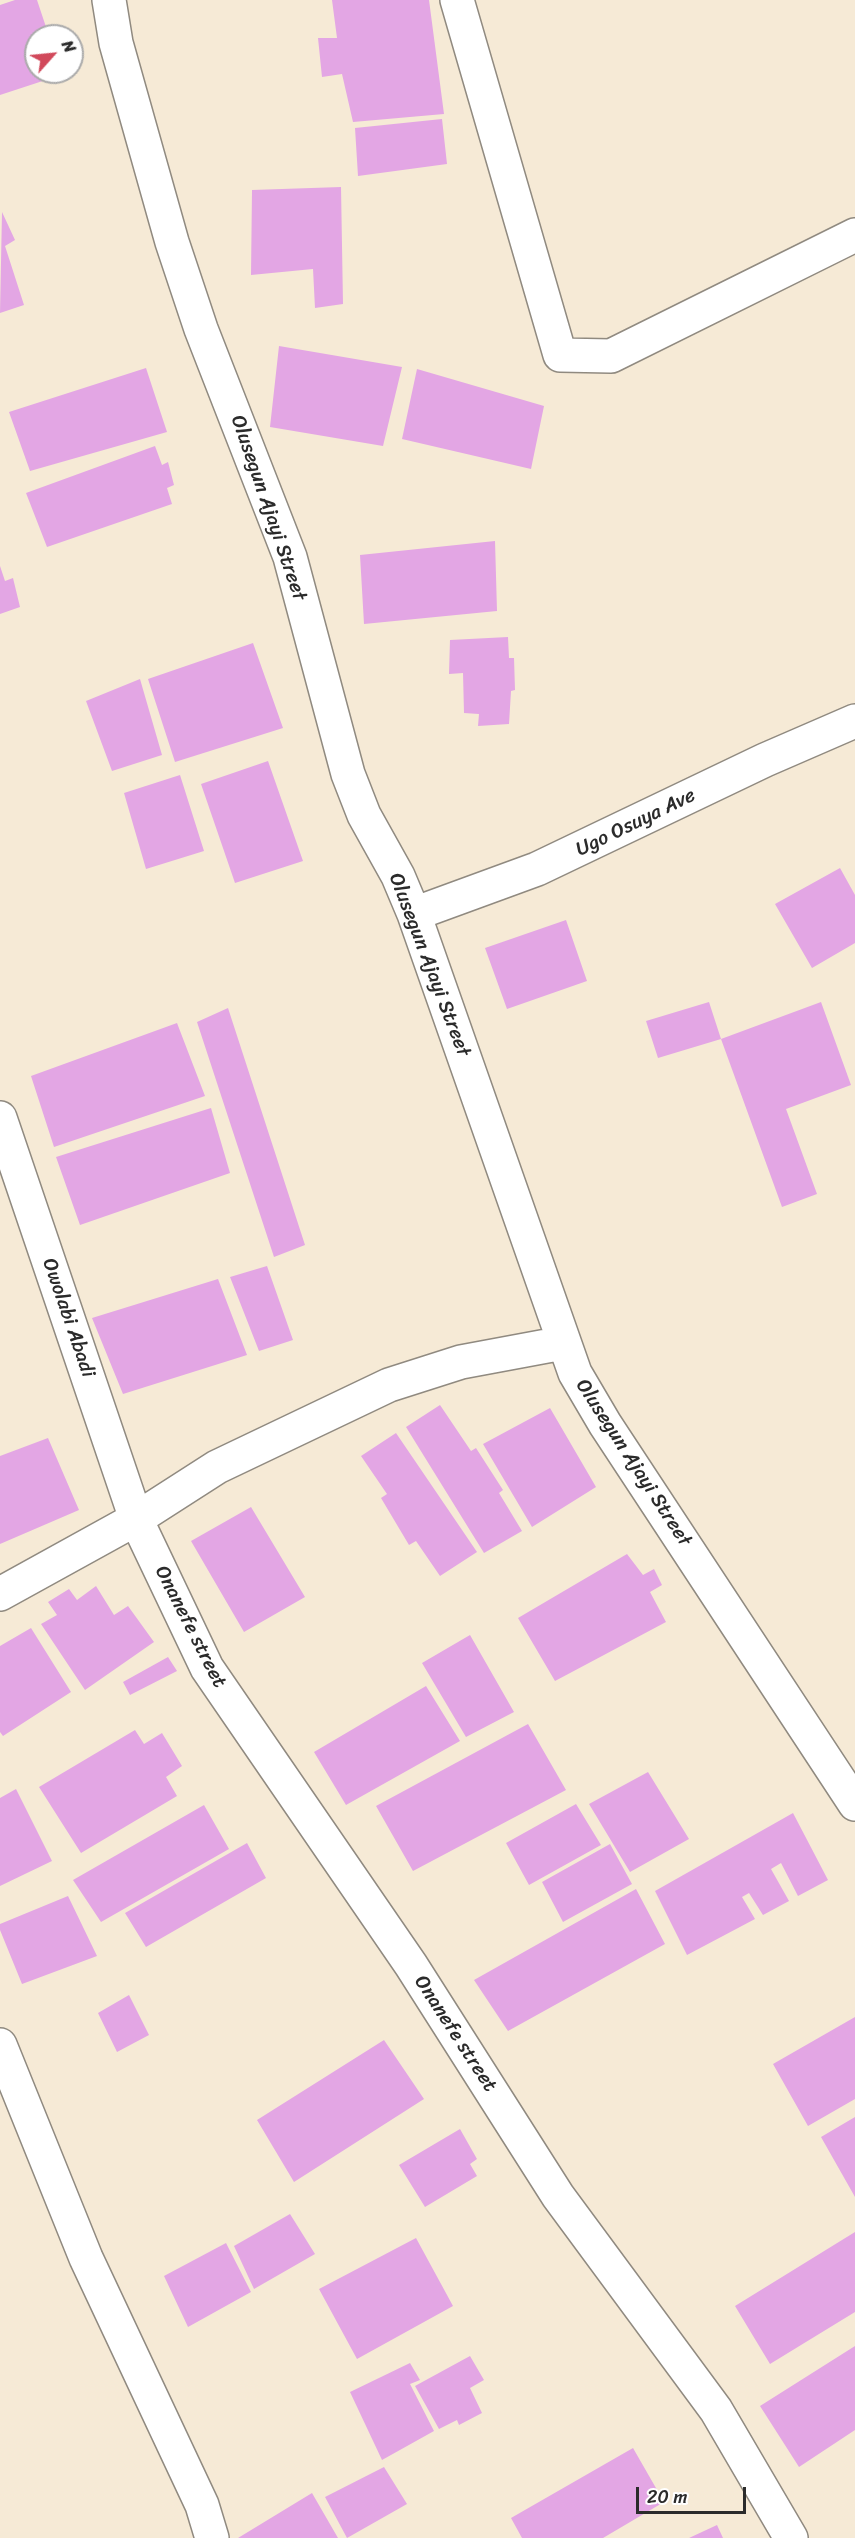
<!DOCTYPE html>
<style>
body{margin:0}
#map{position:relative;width:855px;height:2538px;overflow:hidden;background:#f6ead6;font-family:Sriracha,sans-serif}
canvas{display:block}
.north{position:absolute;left:24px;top:24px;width:60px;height:60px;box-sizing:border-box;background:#fff;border:2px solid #aaa;border-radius:50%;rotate:63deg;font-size:16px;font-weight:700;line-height:24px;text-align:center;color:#2b2b2b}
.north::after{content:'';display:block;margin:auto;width:21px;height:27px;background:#d1495b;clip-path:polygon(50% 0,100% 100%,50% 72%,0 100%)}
.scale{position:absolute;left:636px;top:2487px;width:110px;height:27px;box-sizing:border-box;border:3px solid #2b2b2b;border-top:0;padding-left:8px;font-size:18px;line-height:21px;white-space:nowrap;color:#2b2b2b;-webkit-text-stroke:4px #fff;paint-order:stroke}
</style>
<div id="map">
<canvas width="855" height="2538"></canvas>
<div class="north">N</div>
<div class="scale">20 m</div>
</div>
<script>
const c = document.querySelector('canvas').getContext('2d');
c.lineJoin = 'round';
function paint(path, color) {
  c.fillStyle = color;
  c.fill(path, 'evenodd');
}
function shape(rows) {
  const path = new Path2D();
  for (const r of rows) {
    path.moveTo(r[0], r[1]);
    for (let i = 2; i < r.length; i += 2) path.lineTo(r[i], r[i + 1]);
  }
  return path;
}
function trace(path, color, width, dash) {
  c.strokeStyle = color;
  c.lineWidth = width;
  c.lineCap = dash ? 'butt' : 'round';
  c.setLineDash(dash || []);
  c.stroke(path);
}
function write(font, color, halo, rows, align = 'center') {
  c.font = font + ' Sriracha,sans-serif';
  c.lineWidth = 4.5;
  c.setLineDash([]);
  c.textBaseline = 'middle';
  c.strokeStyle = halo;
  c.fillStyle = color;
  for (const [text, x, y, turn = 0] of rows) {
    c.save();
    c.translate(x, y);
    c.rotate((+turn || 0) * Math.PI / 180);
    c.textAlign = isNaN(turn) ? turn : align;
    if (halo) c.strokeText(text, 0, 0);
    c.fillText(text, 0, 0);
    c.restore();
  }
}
const building = shape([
 [15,0,37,0,49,36,36,36,36,72,60,72,61,75,0,95,0,5],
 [332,0,429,0,444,114,353,122,342,74,322,77,318,38,337,38],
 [442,119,447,164,358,176,355,128],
 [341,187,343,304,315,308,313,269,251,275,252,190],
 [2,212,15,240,5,246,24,305,0,313],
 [279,346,402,367,383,446,270,427],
 [146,368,167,432,30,471,9,412],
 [417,369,544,406,531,469,402,439],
 [155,446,162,465,168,462,174,485,167,488,172,504,47,547,26,493],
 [495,541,497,611,364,624,360,555],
 [0,566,5,581,13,578,20,607,0,614],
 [508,637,509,658,514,658,515,690,511,691,509,724,478,726,479,714,464,713,463,673,449,674,450,640],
 [253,643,283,728,175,762,148,679],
 [140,679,162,755,112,771,86,701],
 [268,761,303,861,235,883,201,784],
 [180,775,204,851,146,869,124,793],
 [840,868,855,895,855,943,812,968,775,904],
 [566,920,587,981,507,1009,485,948],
 [709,1002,721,1039,658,1058,646,1021],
 [821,1002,851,1085,786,1109,817,1194,782,1207,721,1039],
 [228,1008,305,1245,274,1257,197,1022],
 [177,1023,205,1096,54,1147,31,1076],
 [211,1108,230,1173,80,1225,56,1157],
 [267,1266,293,1340,259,1351,230,1277],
 [218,1279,247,1355,123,1394,92,1318],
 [440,1405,471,1451,476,1448,503,1490,499,1493,522,1531,484,1553,406,1427],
 [550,1408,596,1487,532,1527,483,1444],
 [396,1433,477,1552,440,1576,416,1541,409,1545,381,1498,387,1494,361,1456],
 [48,1438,79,1510,0,1544,0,1456],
 [251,1507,305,1597,244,1632,191,1541],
 [627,1554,643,1575,654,1569,662,1585,650,1592,666,1622,555,1681,518,1618],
 [96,1586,114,1615,128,1606,154,1642,85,1690,41,1624,57,1615,48,1602,69,1589,77,1600],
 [31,1628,71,1692,3,1736,0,1732,0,1646],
 [470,1635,514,1712,466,1737,422,1663],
 [168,1657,177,1671,130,1695,123,1682],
 [426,1686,460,1741,346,1805,314,1752],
 [528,1724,566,1790,413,1871,376,1806],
 [135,1730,144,1744,162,1733,182,1766,166,1777,177,1796,81,1853,39,1787],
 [648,1772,689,1839,630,1872,589,1804],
 [16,1789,52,1861,0,1886,0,1798],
 [576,1804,601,1845,529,1885,506,1843],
 [204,1805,229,1849,101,1922,73,1880],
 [793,1813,828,1880,798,1896,781,1863,771,1869,789,1901,763,1915,749,1893,742,1897,755,1919,687,1955,655,1891],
 [247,1843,266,1878,146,1947,125,1913],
 [610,1844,632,1884,563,1922,542,1882],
 [636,1889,665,1944,508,2031,474,1980],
 [68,1896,97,1956,22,1984,0,1930,0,1924],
 [129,1995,149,2035,117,2052,98,2013],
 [855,2017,855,2099,808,2126,773,2064],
 [384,2040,424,2099,294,2182,257,2120],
 [855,2117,855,2197,821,2137],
 [460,2129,477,2159,470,2164,477,2176,425,2207,399,2165],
 [290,2214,315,2254,254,2289,234,2246],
 [855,2232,855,2312,770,2364,735,2306],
 [416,2238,453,2306,357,2359,319,2289],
 [226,2243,251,2292,188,2327,164,2276],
 [855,2346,855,2430,799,2467,760,2406],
 [470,2356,484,2380,470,2388,482,2413,459,2425,457,2420,439,2429,415,2386],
 [410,2363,420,2380,410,2384,434,2431,382,2460,350,2392],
 [633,2448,664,2502,603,2538,522,2538,511,2518],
 [384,2467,407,2504,347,2538,325,2497],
 [312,2493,338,2538,238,2538],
 [717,2525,723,2538,689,2538]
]);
const minor = shape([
 [109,0,116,43,172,242,201,329,290,557,348,774,364,815,398,876,414,914,575,1373,605,1424,855,1804],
 [457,0,560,355,611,356,855,235],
 [414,914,537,869,765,760,855,721],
 [0,1118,136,1519,207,1668,411,1965,558,2196,716,2410,791,2538],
 [0,1594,136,1519,217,1467,389,1385,461,1362,563,1343],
 [0,2045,86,2258,202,2505,212,2538]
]);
const streetNames = [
 ["Olusegun Ajayi Street",268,508,71],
 ["Ugo Osuya Ave",636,823,-26],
 ["Olusegun Ajayi Street",429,965,69],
 ["Owolabi Abadi",68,1318,71],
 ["Olusegun Ajayi Street",633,1463,57],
 ["Onanefe street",190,1627,63],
 ["Onanefe street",455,2034,57]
];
paint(building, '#e3a6e4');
trace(minor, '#908a80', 36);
trace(minor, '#fff', 33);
write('20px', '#2b2b2b', '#fff', streetNames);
</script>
